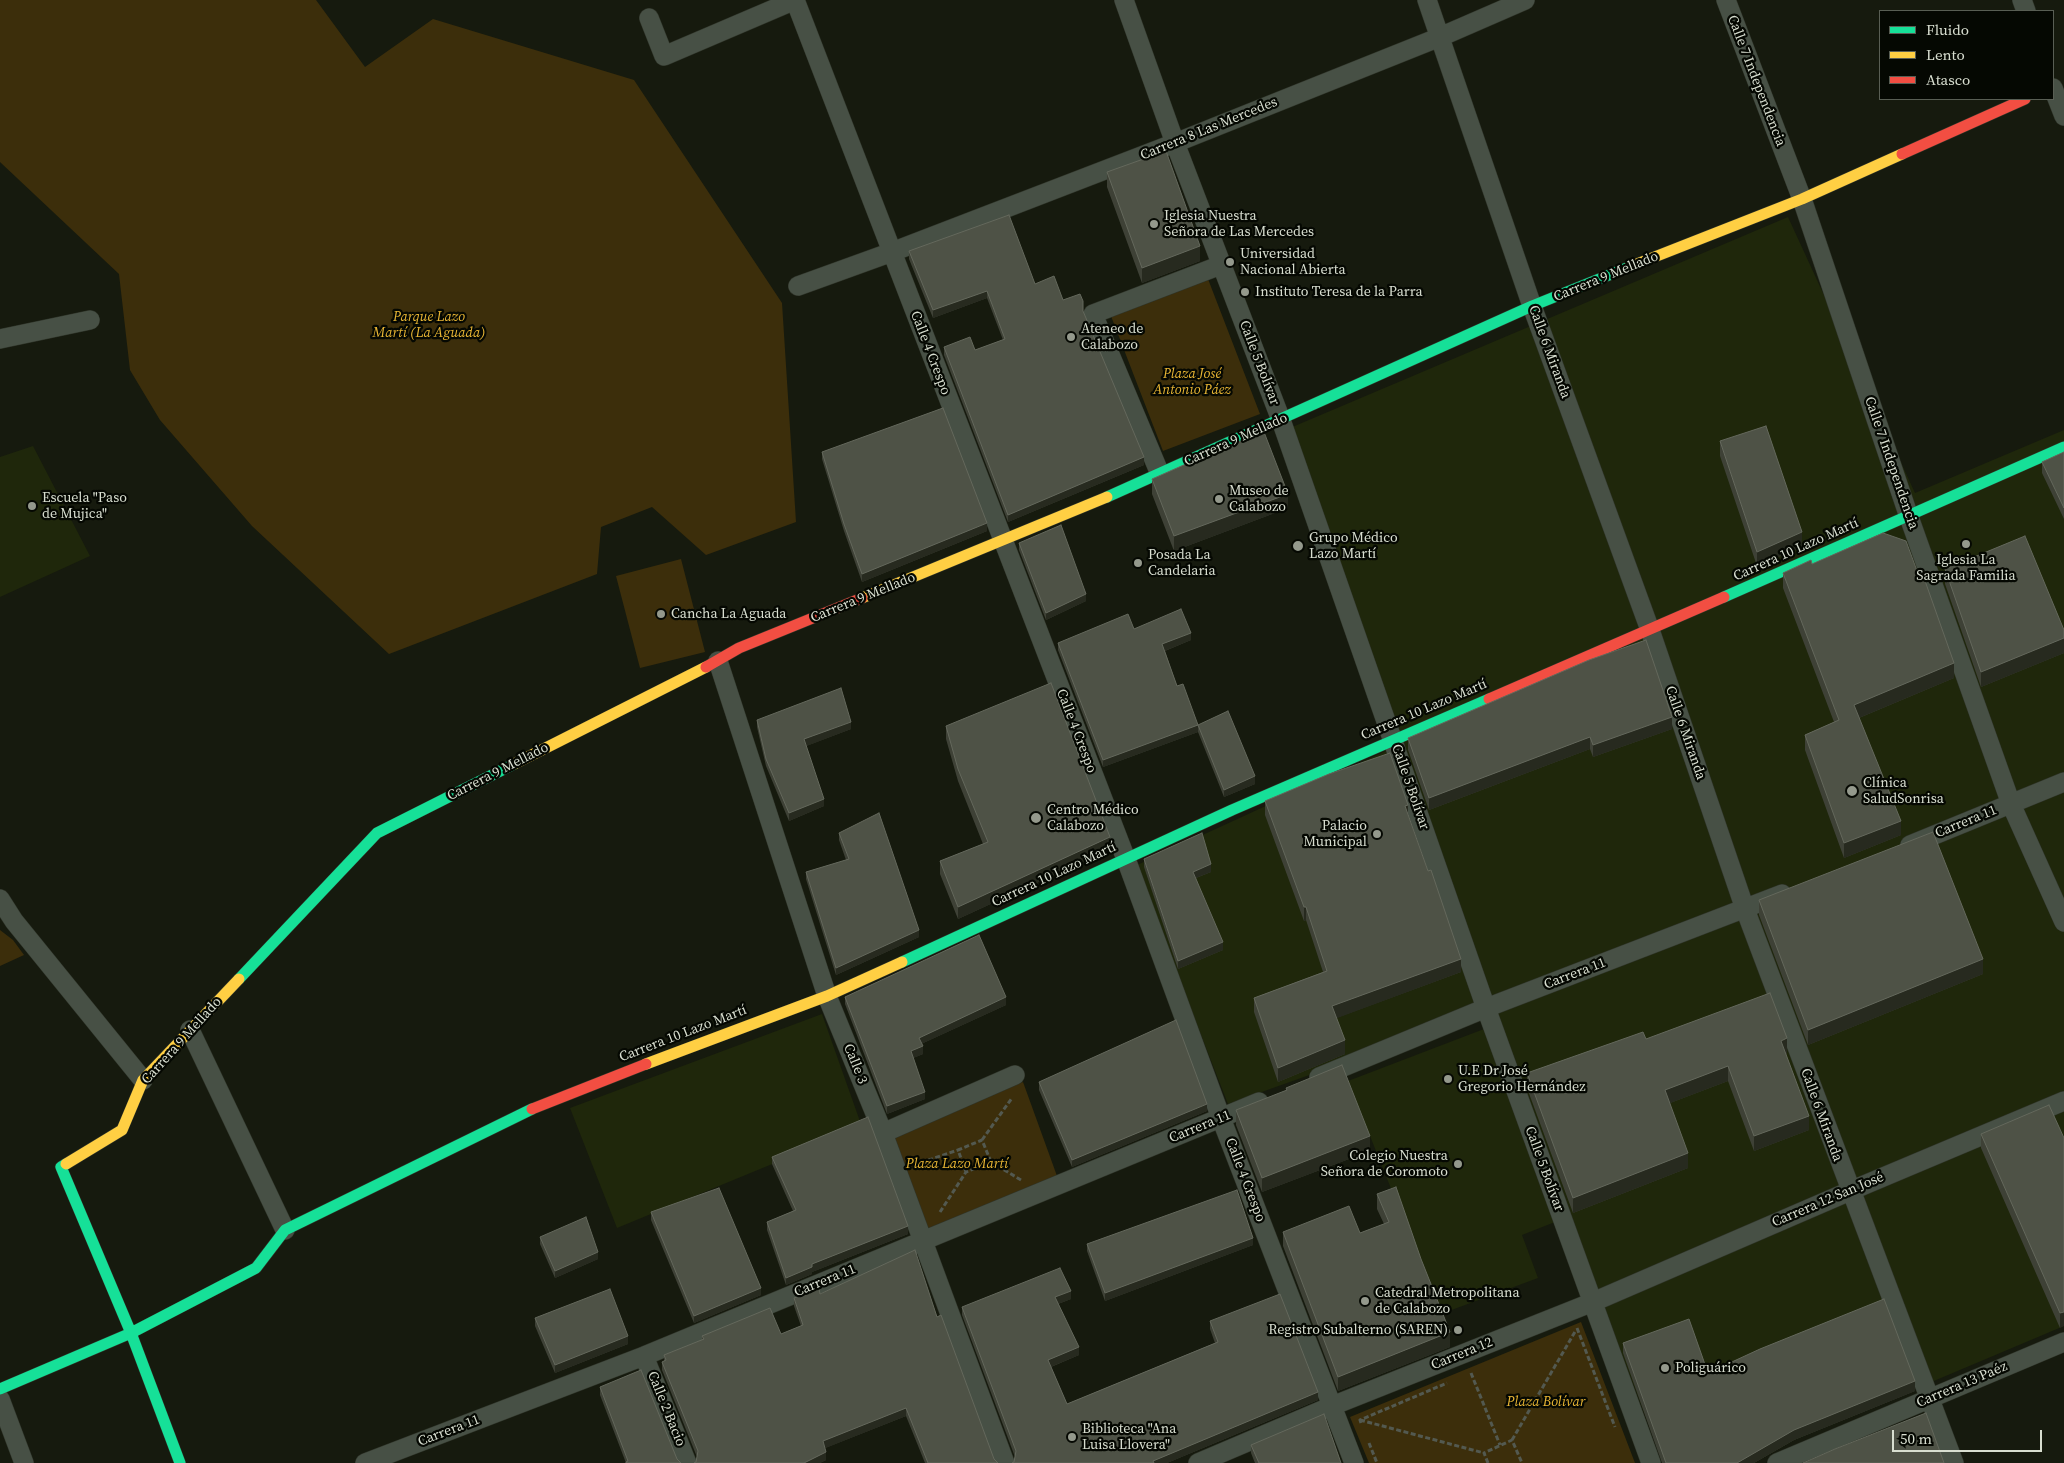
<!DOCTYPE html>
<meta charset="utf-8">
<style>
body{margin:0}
#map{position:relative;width:2064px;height:1463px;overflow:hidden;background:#161a0e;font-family:"Source Serif 4",serif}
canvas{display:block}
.legend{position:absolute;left:1879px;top:10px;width:175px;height:90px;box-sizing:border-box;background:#050802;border:1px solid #595e54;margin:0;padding:6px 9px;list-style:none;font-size:15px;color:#d8ded0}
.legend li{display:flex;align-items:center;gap:10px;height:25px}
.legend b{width:25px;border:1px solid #595e54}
.scale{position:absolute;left:1892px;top:1430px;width:150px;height:22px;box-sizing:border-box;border:2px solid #d8ded0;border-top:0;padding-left:6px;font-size:15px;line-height:18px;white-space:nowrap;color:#d8ded0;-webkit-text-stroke:4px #050802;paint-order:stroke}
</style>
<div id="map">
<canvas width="2064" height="1463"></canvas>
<ul class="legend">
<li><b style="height:6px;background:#16e098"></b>Fluido</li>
<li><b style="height:6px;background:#ffcf43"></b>Lento</li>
<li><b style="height:6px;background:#f24e42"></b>Atasco</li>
</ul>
<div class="scale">50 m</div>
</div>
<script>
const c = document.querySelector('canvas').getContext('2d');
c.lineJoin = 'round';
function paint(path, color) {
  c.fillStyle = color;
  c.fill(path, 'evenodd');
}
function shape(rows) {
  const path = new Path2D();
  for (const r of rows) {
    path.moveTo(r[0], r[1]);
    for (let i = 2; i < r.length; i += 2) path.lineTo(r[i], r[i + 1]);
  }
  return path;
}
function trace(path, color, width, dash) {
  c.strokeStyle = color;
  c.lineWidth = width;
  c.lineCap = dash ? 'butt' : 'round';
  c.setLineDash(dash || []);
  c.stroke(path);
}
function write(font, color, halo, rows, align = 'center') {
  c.font = font + ' "Source Serif 4",serif';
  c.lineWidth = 4.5;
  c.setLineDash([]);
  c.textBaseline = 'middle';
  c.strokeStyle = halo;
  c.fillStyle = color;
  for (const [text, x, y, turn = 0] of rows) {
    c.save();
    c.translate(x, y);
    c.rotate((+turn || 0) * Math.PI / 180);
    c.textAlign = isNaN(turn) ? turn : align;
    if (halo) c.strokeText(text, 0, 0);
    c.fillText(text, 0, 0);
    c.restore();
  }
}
const built = shape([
 [1788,217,1915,493,2064,430,2064,1326,1794,1440,1754,1463,1663,1463,1492,1010,1228,1104,1135,866,1403,743,1290,428],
 [33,446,90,556,0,597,0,457],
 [822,1014,862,1127,617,1228,570,1108],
 [1484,1029,1555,1222,1522,1235,1538,1278,1438,1315,1396,1201,1348,1081]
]);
const green = shape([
 [0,0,316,0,365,67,433,19,634,80,782,303,796,522,706,555,652,507,601,527,597,574,389,654,252,526,160,420,130,370,119,274,0,162],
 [1208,279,1260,414,1163,451,1111,316],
 [681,559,705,652,640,668,616,576],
 [0,930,13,940,24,955,0,966],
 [1023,1082,1057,1176,927,1231,892,1136],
 [1581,1322,1635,1463,1369,1463,1350,1417]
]);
const path = shape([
 [982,1140,1012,1098],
 [991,1162,1021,1180],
 [914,1165,958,1150],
 [940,1212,966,1172,991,1162,982,1140,958,1150,966,1172],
 [1577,1328,1615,1427],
 [1471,1373,1500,1445],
 [1360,1420,1484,1453],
 [1361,1423,1360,1420,1447,1383],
 [1512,1440,1576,1330],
 [1369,1443,1377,1463],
 [1488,1463,1484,1453,1512,1440,1522,1463]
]);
const street = shape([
 [795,0,1126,859,1221,1118,1354,1463],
 [1124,0,1175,143,1281,420,1486,1008,1651,1463],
 [1427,0,1532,306,1650,630,1745,909,1954,1463],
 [1726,0,1802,199,1909,517,2011,804,2064,922],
 [2022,0,2026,11],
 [649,18,664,56,795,0],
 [2053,88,2064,116],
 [798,286,892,252,1175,143,1440,37,1525,0],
 [0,339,90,320],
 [1160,474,1093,314,1221,265],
 [718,661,827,996,883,1133,1005,1463],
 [1910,845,2064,782],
 [0,899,14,921,143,1080],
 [190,1030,285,1230],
 [1319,1077,1486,1008,1782,894],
 [883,1133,1015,1075],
 [644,1356,687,1463],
 [0,1399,24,1463],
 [365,1463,644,1356,1259,1102],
 [1198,1463,1332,1406,1593,1302,1850,1191,2064,1101],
 [1777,1463,2064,1342]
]);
const fast = shape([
 [1107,497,1532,306,1629,267],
 [1724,597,2064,447],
 [902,962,1232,810,1489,699],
 [239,979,377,833,514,764],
 [66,1164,61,1167,131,1333,180,1463],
 [0,1389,131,1333,256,1268,285,1230,532,1109]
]);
const slow = shape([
 [1629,267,1802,199,1902,154],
 [862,598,1107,497],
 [514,764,706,667],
 [646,1064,827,996,902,962],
 [66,1164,122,1130,143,1080,239,979]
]);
const jam = shape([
 [1902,154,2025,99],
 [706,667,739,648,862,598],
 [1489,699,1724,597],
 [532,1109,646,1064]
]);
const wall = shape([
 [1107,172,1200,261,1142,283,1107,187],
 [909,251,1035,284,1083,312,1144,465,1008,522,944,355,944,347,975,350,1003,340,987,298,933,318,909,259],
 [1720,441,1802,547,1757,566,1720,456],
 [822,452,987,531,862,582,844,531,822,459],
 [2064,452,2064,519,2042,473,2042,462],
 [1152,479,1288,508,1174,551,1152,494],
 [1019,543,1086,601,1046,620,1019,550],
 [1812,564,1954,678,1859,718,1901,835,1844,858,1805,750,1805,735,1834,722,1783,588,1783,573],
 [1945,569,2064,630,2064,653,1981,687,1945,584],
 [1134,629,1191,640,1165,651,1177,686,1198,725,1255,784,1224,797,1198,732,1103,767,1058,650,1058,643],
 [757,720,851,729,806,746,824,806,789,821,766,766,757,727],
 [946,726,1110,849,958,919,940,874,940,861,983,844,958,781,946,739],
 [1672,729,1593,757,1590,749,1429,810,1408,750,1408,738],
 [1265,801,1408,816,1461,972,1336,1018,1345,1054,1278,1082,1254,1012,1254,998,1323,972,1306,920,1304,921,1265,815],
 [839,833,919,937,836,975,806,879,806,872,846,860,839,840],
 [1144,859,1211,872,1196,878,1223,950,1178,969,1144,867],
 [1759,900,1983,974,1808,1045,1759,915],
 [845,997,1006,1005,921,1044,923,1054,913,1058,925,1099,887,1114,845,1004],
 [1646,1039,1787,1053,1786,1054,1809,1130,1754,1151,1728,1081,1670,1103,1688,1168,1573,1213,1527,1088,1527,1073],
 [1039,1082,1207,1111,1072,1167,1039,1090],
 [1286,1088,1370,1151,1262,1192,1236,1125,1236,1110,1286,1091],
 [1981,1134,2064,1138,2060,1328,1981,1148],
 [772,1157,908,1234,812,1272,812,1274,786,1285,767,1230,767,1222,793,1211,772,1164],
 [1377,1194,1450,1347,1338,1391,1283,1246,1283,1232,1360,1233,1384,1224,1377,1209],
 [651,1212,761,1295,694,1323,651,1220],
 [540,1237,598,1259,555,1278,540,1244],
 [1087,1244,1253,1245,1105,1301,1087,1251],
 [820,1294,937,1317,994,1459,998,1463,925,1463,906,1416,825,1448,826,1460,820,1463,694,1463,696,1462,697,1457,662,1370,662,1362,664,1361,664,1355,702,1340,702,1336,781,1334,801,1326,794,1306,794,1298],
 [1071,1299,1058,1304,1079,1355,1051,1367,1067,1404,1215,1343,1210,1329,1210,1321,1318,1400,1167,1463,1012,1463,1014,1462,1015,1457,962,1315,962,1307],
 [535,1318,628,1344,555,1373,535,1326],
 [1623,1343,1708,1373,1915,1391,1794,1440,1754,1463,1662,1463,1623,1353],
 [600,1387,677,1459,681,1463,626,1463,600,1395],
 [1251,1445,1341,1463,1255,1463,1251,1453]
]);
const shadedWall = shape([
 [1200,246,1200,261,1142,283,1142,268],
 [987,291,987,298,933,318,933,310],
 [1144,457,1144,465,1008,522,1008,515],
 [1288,494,1288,508,1174,551,1174,536],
 [987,523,987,531,862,582,862,574],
 [1802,532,1802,547,1757,566,1757,552],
 [1086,594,1086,601,1046,620,1046,613],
 [1191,633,1191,640,1162,652,1162,644],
 [2064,638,2064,653,1981,687,1981,672],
 [1954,663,1954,678,1854,720,1854,705],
 [1672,717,1672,729,1593,757,1593,745],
 [851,722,851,729,804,747,804,739],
 [1198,725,1198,732,1103,767,1103,760],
 [1590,737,1590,749,1429,810,1429,798],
 [1255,776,1255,784,1224,797,1224,790],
 [824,799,824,806,789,821,789,813],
 [1408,805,1408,819,1405,806],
 [1901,821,1901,835,1844,858,1844,843],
 [1110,837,1110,849,958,919,958,907],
 [1211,864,1211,872,1193,879,1193,872],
 [1304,907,1306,907,1306,920,1304,921],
 [919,930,919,937,836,975,836,968],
 [1223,942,1223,950,1178,969,1178,961],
 [1461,959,1461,972,1332,1020,1332,1006],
 [1983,959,1983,974,1808,1045,1808,1030],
 [1006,997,1006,1005,919,1045,919,1038],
 [1787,1038,1787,1053,1781,1056,1781,1041],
 [1345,1040,1345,1054,1278,1082,1278,1068],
 [923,1046,923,1054,911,1059,911,1051],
 [1728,1066,1728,1081,1665,1105,1665,1090],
 [925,1092,925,1099,887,1114,887,1106],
 [1207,1104,1207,1111,1072,1167,1072,1160],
 [1809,1116,1809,1130,1754,1151,1754,1136],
 [1370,1136,1370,1151,1262,1192,1262,1178],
 [1688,1153,1688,1168,1573,1213,1573,1198],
 [908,1226,908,1234,812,1272,812,1274,786,1285,786,1278,812,1264],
 [1253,1238,1253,1245,1105,1301,1105,1293],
 [598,1252,598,1259,555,1278,555,1271],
 [761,1288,761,1295,694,1323,694,1316],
 [1071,1291,1071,1299,1055,1305,1055,1297],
 [2064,1312,2064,1326,2060,1328,2060,1313],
 [1450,1332,1450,1347,1338,1391,1338,1377],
 [628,1336,628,1344,555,1373,555,1365],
 [1079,1347,1079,1355,1048,1368,1048,1360],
 [1915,1381,1915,1391,1794,1440,1754,1463,1737,1463,1794,1430],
 [1318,1392,1318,1400,1167,1463,1153,1463,1153,1461],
 [906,1408,906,1416,823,1449,823,1441],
 [826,1452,826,1460,820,1463,804,1463]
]);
const building = shape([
 [1166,151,1200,246,1142,268,1107,172,1166,151],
 [1009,215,1035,284,1054,276,1063,300,1080,294,1083,301,1083,311,1144,457,1008,515,944,347,970,337,975,350,1005,339,987,291,933,310,909,251,1009,215],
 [943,408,987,523,862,574,844,524,822,452,943,408],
 [1766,426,1802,532,1757,552,1720,441,1766,426],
 [1264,432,1288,494,1174,536,1152,479,1220,449,1264,432],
 [2064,452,2064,508,2042,462,2064,452],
 [1061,525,1086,594,1046,613,1019,543,1061,525],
 [1883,533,1906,541,1920,579,1924,578,1954,663,1854,705,1901,821,1844,843,1805,735,1839,720,1783,573,1811,560,1812,564,1883,533],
 [2025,536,2064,630,2064,638,1981,672,1945,569,2025,536],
 [1181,609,1191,633,1162,644,1177,686,1183,684,1198,725,1103,760,1058,643,1128,614,1134,629,1181,609],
 [1646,640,1672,717,1593,745,1590,737,1429,798,1408,738,1589,660,1646,640],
 [1051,683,1110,837,958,907,940,861,988,842,958,769,946,726,1051,683],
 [841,688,851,722,804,739,824,799,789,813,766,759,757,720,841,688],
 [1228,711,1255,776,1224,790,1198,725,1228,711],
 [1390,753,1408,805,1405,806,1428,871,1431,870,1461,959,1332,1006,1345,1040,1278,1068,1254,998,1327,971,1306,907,1304,907,1265,801,1329,774,1390,753],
 [879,813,919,930,836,968,806,872,849,859,839,833,879,813],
 [1933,832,1983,959,1808,1030,1759,900,1933,832],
 [1202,833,1211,864,1193,872,1223,942,1178,961,1144,859,1202,833],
 [979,935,1006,997,919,1038,923,1046,911,1051,925,1092,887,1106,845,997,979,935],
 [1770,993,1787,1038,1781,1041,1809,1116,1754,1136,1728,1066,1665,1090,1688,1153,1573,1198,1527,1073,1643,1032,1646,1039,1770,993],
 [1176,1020,1207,1104,1072,1160,1039,1082,1176,1020],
 [1342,1065,1370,1136,1262,1178,1236,1110,1287,1090,1286,1088,1342,1065],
 [2049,1105,2064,1138,2064,1312,2060,1313,1981,1134,2049,1105],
 [868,1117,908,1226,812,1264,812,1267,786,1278,767,1222,796,1210,772,1157,868,1117],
 [1396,1187,1421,1259,1450,1332,1338,1377,1283,1232,1349,1206,1360,1233,1389,1222,1377,1194,1396,1187],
 [719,1188,761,1288,694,1316,651,1212,719,1188],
 [1237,1190,1253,1238,1105,1293,1087,1244,1237,1190],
 [586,1217,598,1252,555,1271,540,1237,586,1217],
 [915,1250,937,1317,941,1315,994,1459,998,1463,928,1463,906,1408,823,1441,826,1452,804,1463,694,1463,696,1462,698,1451,662,1362,666,1360,664,1355,704,1339,702,1336,770,1308,781,1334,803,1325,794,1298,819,1288,820,1294,915,1250],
 [1060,1268,1071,1291,1055,1297,1079,1347,1048,1360,1067,1404,1218,1342,1210,1321,1280,1294,1318,1392,1153,1461,1154,1463,1012,1463,1014,1462,1016,1451,962,1307,1060,1268],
 [610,1289,628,1336,555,1365,535,1318,610,1289],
 [1884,1299,1915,1381,1794,1430,1737,1463,1666,1463,1623,1343,1689,1319,1708,1373,1760,1349,1884,1299],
 [641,1370,677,1459,681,1463,626,1463,626,1462,628,1461,600,1387,641,1370],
 [1926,1413,1944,1463,1803,1463,1835,1449,1926,1413],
 [1324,1414,1341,1463,1259,1463,1251,1445,1324,1414]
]);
const markers = [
 [1154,224,5,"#94998c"],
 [1230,262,5,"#94998c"],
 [1245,292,5,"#94998c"],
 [1071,337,5,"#94998c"],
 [1219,499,5,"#94998c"],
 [32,506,5,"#94998c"],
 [1966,544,5,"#94998c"],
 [1298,546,6,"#94998c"],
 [1138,563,5,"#94998c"],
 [661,614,5,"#94998c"],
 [1852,791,6,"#94998c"],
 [1036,818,6,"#94998c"],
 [1377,834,5,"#94998c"],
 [1448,1079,5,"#94998c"],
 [1458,1164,5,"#94998c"],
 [1365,1301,5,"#94998c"],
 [1458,1330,5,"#94998c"],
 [1665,1368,5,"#94998c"],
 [1072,1437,5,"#94998c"]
];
const streetNames = [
 ["Calle 7 Independencia",1756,81,69],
 ["Carrera 8 Las Mercedes",1209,129,-22],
 ["Carrera 9 Mellado",1606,277,-22],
 ["Calle 6 Miranda",1549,352,70],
 ["Calle 4 Crespo",930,353,69],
 ["Calle 5 Bolívar",1259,363,69],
 ["Carrera 9 Mellado",1236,440,-24],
 ["Calle 7 Independencia",1891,463,71],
 ["Carrera 10 Lazo Martí",1796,550,-24],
 ["Carrera 9 Mellado",863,598,-22],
 ["Carrera 10 Lazo Martí",1424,710,-23],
 ["Calle 4 Crespo",1076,731,69],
 ["Calle 6 Miranda",1685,733,71],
 ["Carrera 9 Mellado",498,772,-27],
 ["Calle 5 Bolívar",1410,787,71],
 ["Carrera 11",1966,822,-22],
 ["Carrera 10 Lazo Martí",1054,875,-25],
 ["Carrera 11",1575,974,-21],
 ["Carrera 10 Lazo Martí",683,1034,-21],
 ["Carrera 9 Mellado",182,1041,-48],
 ["Calle 3",855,1064,68],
 ["Calle 6 Miranda",1821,1115,70],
 ["Carrera 11",1200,1127,-22],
 ["Calle 5 Bolívar",1544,1169,70],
 ["Calle 4 Crespo",1245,1180,69],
 ["Carrera 12 San José",1828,1200,-23],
 ["Carrera 11",825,1281,-22],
 ["Carrera 12",1462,1354,-22],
 ["Carrera 13 Paéz",1962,1385,-23],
 ["Calle 2 Bacio",666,1409,68],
 ["Carrera 11",449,1431,-21]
];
const poiNames = [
 ["Iglesia Nuestra",1164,216],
 ["Señora de Las Mercedes",1164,232],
 ["Universidad",1240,254],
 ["Nacional Abierta",1240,270],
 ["Instituto Teresa de la Parra",1255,292],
 ["Ateneo de",1081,329],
 ["Calabozo",1081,345],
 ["Museo de",1229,491],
 ["Calabozo",1229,507],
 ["Escuela \"Paso",42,498],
 ["de Mujica\"",42,514],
 ["Grupo Médico",1309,538],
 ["Lazo Martí",1309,554],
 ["Posada La",1148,555],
 ["Candelaria",1148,571],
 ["Iglesia La",1966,560,"center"],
 ["Sagrada Familia",1966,576,"center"],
 ["Cancha La Aguada",671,614],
 ["Clínica",1863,783],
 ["SaludSonrisa",1863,799],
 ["Centro Médico",1047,810],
 ["Calabozo",1047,826],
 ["Palacio",1367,826,"right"],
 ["Municipal",1367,842,"right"],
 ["U.E Dr José",1458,1071],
 ["Gregorio Hernández",1458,1087],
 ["Colegio Nuestra",1448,1156,"right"],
 ["Señora de Coromoto",1448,1172,"right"],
 ["Catedral Metropolitana",1375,1293],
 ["de Calabozo",1375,1309],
 ["Registro Subalterno (SAREN)",1448,1330,"right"],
 ["Poliguárico",1675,1368],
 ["Biblioteca \"Ana",1082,1429],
 ["Luisa Llovera\"",1082,1445]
];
const parkNames = [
 ["Parque Lazo",429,317],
 ["Martí (La Aguada)",429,333],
 ["Plaza José",1192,374],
 ["Antonio Páez",1192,390],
 ["Plaza Lazo Martí",957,1164],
 ["Plaza Bolívar",1546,1402]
];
paint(built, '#1f270b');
paint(green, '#3c2e0b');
trace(street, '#30352a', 20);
trace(fast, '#30352a', 12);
trace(slow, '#30352a', 12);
trace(jam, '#30352a', 12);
trace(path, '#535950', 3, [5, 2.5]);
trace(street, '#475045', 19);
trace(fast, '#16e098', 11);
trace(slow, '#ffcf43', 11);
trace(jam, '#f24e42', 11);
paint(wall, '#3e4136');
paint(shadedWall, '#272a1f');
paint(building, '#4e5246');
trace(building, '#64685c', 1);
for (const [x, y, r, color] of markers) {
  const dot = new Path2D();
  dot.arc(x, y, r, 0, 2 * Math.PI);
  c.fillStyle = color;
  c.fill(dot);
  trace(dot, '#050802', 2);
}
write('14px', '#d8ded0', '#050802', streetNames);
write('14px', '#d8ded0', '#050802', poiNames, 'left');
write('italic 14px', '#e9b634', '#050802', parkNames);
</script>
